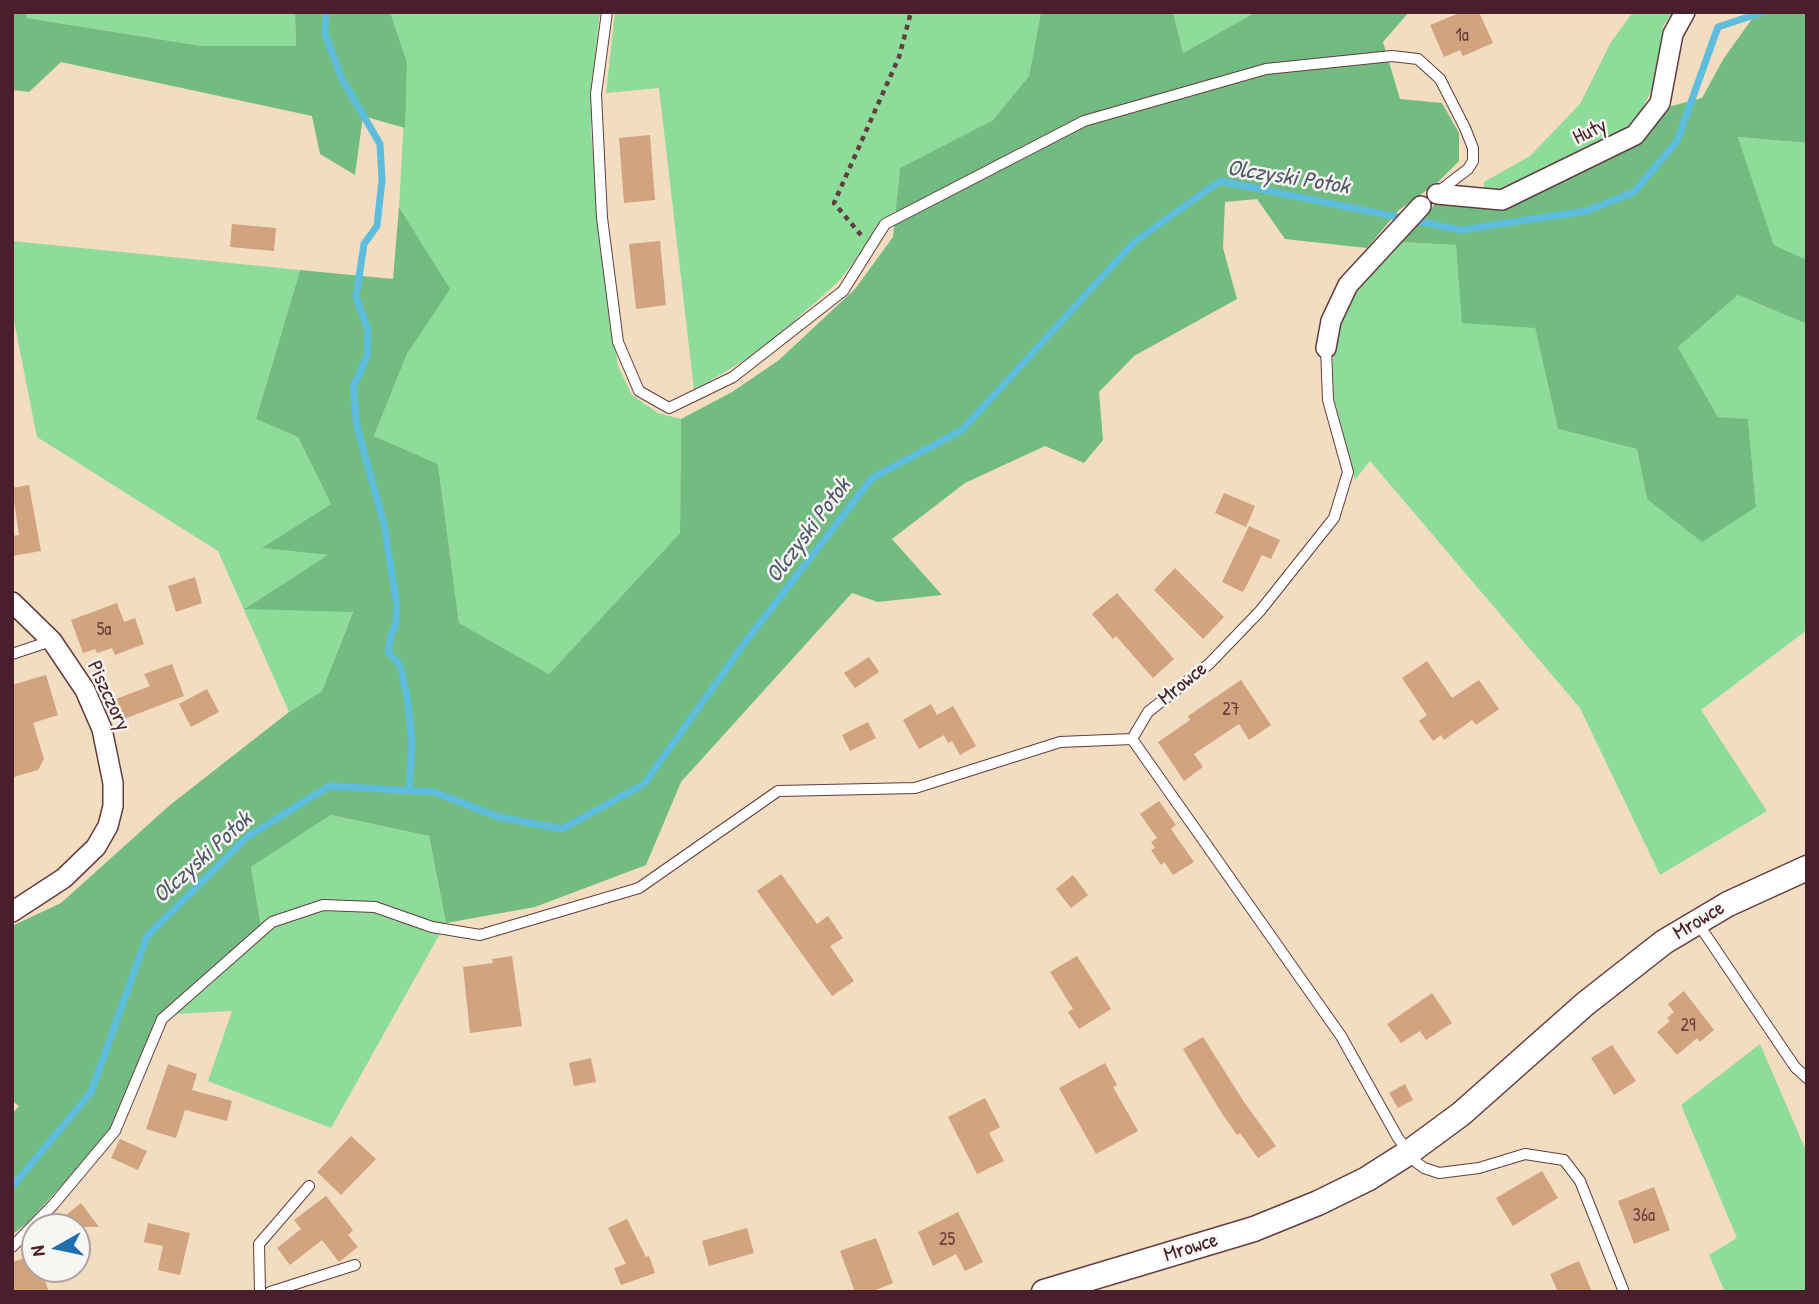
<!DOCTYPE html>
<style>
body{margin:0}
#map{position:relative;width:1819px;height:1304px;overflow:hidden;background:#f2ddc0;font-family:"Patrick Hand",sans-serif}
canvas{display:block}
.frame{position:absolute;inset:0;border:14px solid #4a1f2b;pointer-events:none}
.north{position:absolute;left:21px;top:1213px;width:70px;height:70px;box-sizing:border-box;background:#f6f6f2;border:2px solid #b1a0a2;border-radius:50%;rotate:261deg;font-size:19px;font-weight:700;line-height:28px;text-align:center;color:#4a1f2b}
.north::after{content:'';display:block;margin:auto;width:24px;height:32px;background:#1f6fb2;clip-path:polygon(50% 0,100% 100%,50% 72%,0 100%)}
</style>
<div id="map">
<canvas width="1819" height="1304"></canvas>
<div class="frame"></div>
<div class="north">N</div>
</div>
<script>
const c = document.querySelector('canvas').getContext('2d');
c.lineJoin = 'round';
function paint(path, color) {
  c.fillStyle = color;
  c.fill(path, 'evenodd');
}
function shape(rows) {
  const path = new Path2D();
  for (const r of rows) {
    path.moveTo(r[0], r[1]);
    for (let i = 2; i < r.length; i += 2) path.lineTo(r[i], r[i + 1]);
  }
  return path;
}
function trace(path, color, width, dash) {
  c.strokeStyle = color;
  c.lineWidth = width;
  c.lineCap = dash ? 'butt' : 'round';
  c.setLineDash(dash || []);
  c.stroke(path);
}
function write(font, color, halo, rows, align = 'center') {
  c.font = font + ' "Patrick Hand",sans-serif';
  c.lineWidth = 5;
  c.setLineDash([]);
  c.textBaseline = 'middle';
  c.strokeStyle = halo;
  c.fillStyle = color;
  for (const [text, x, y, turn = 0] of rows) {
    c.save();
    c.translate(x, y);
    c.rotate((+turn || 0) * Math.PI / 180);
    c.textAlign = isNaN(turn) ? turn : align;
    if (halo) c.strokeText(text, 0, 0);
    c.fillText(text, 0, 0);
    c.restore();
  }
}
const green = shape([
 [26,12,295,12,296,46,202,46,27,18],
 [390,12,600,12,593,73,591,133,601,246,618,366,632,395,658,413,681,419,680,533,549,674,459,623,438,464,374,436,407,354,449,289,399,207,407,62],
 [615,12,1041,12,1029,76,993,120,900,168,896,210,837,283,762,350,694,390,659,88,606,93],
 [1173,12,1256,12,1183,53],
 [1633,12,1673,12,1663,26,1654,85,1634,126,1511,190,1483,192,1484,182,1530,156,1580,104,1611,42],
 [1738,137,1807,143,1807,260,1774,245],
 [12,241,300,270,256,419,298,437,331,504,264,548,329,555,245,608,353,611,322,691,289,712,218,551,37,437,12,311],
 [1400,242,1456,245,1535,328,1558,429,1637,449,1647,499,1756,507,1748,420,1718,417,1678,347,1738,295,1807,324,1807,630,1701,710,1767,811,1660,875,1580,708,1370,461,1355,480,1332,391,1334,328,1352,289],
 [331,815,429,836,446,923,331,1128,208,1081,232,1011,160,1015,261,927,251,867],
 [1760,1044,1807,1153,1807,1292,1725,1292,1709,1255,1737,1238,1681,1105]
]);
const forest = shape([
 [12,12,26,12,27,18,202,46,296,46,295,12,390,12,407,62,405,128,363,116,355,175,320,154,312,116,61,62,29,92,12,90],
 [1041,12,1173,12,1183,53,1256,12,1409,12,1383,42,1400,99,1442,103,1459,133,1459,161,1437,183,1399,210,1367,248,1285,239,1257,199,1225,202,1223,248,1237,299,1134,356,1099,392,1103,440,1084,463,1045,446,965,483,892,539,942,595,878,602,852,593,681,782,646,865,535,907,446,923,429,836,331,815,251,867,261,927,160,1015,113,1130,28,1222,12,1235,12,1114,19,1106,12,1101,12,926,61,903,170,805,289,712,322,691,353,612,244,609,328,555,262,548,331,504,298,437,256,419,300,270,393,279,399,207,450,289,407,354,374,436,438,464,459,623,549,674,680,533,681,419,732,392,779,360,855,289,893,237,900,168,993,120,1029,76],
 [1757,12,1807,12,1807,143,1738,137,1774,245,1807,260,1807,324,1738,295,1678,347,1718,417,1748,419,1756,507,1702,542,1647,499,1637,449,1558,429,1535,328,1462,323,1456,245,1400,242,1437,202,1507,205,1664,108,1702,98,1724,58]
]);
const stream = shape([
 [326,12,325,34,342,79,380,144,382,180,377,226,364,244,356,297,368,330,367,356,353,388,357,427,384,524,397,606,396,624,391,635,388,652,400,665,407,696,412,741,409,790],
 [12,1187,91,1092,147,936,247,837,329,786,434,792,499,817,562,829,644,784,746,641,872,478,962,430,1134,242,1220,181,1461,230,1586,211,1634,192,1677,141,1718,27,1763,12]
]);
const building = shape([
 [1462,12,1479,12,1493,43,1463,56,1460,50,1444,57,1430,25],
 [650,135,655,200,624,203,619,138],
 [232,224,276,228,274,251,230,247],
 [660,241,666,305,636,309,629,244],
 [29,485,41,551,12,556,12,536,19,535,12,488],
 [1224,493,1255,506,1246,527,1215,513],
 [1249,526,1280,540,1271,559,1262,555,1243,592,1222,582],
 [1175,568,1224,617,1203,639,1154,590],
 [195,577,202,603,176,612,168,586],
 [1117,593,1174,659,1153,678,1116,636,1113,639,1092,614],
 [117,603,124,622,135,618,144,644,115,655,112,648,97,653,95,649,83,653,71,620],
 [869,657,879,672,855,688,844,673],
 [1427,661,1452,698,1479,680,1499,709,1476,725,1472,720,1444,740,1441,735,1433,741,1419,721,1427,715,1402,678],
 [172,664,184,696,124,719,116,699,150,686,144,674],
 [46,675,58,715,33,723,44,759,38,770,14,777,12,685],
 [1241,680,1271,725,1249,740,1239,724,1194,754,1203,767,1184,781,1158,742,1190,720,1188,716],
 [207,689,219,712,191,727,179,704],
 [931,704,937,715,953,706,976,746,960,755,952,741,948,743,944,735,919,749,903,720],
 [868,722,876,738,850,751,842,735],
 [1159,801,1176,825,1168,831,1171,829,1194,862,1173,875,1164,862,1161,865,1151,850,1155,848,1151,842,1157,838,1140,814],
 [781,874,817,924,828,916,843,938,830,946,854,981,832,996,757,891],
 [1073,875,1088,895,1071,908,1056,889],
 [512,956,522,1026,470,1033,463,967,493,963,492,959],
 [1077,956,1111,1009,1079,1029,1068,1012,1073,1009,1050,972],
 [1684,991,1714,1030,1700,1042,1697,1038,1677,1055,1657,1032,1670,1021,1667,1018,1674,1012,1668,1004],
 [1432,993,1452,1023,1426,1040,1420,1031,1401,1043,1387,1024],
 [1203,1037,1244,1102,1276,1146,1258,1158,1240,1133,1237,1135,1221,1112,1183,1049],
 [1612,1045,1636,1081,1614,1095,1591,1058],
 [591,1058,596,1082,574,1086,569,1063],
 [1105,1063,1117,1085,1113,1087,1138,1131,1096,1154,1059,1088],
 [168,1064,197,1074,192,1090,232,1101,227,1121,185,1110,176,1138,146,1129],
 [1405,1084,1413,1100,1398,1108,1389,1093],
 [985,1098,1000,1127,989,1133,1004,1161,977,1174,948,1117],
 [351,1136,376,1159,341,1195,317,1172],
 [120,1139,147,1151,138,1170,111,1158],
 [1542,1171,1558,1198,1513,1226,1496,1198],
 [1654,1187,1670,1230,1634,1244,1618,1201],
 [326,1196,353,1230,348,1235,358,1247,339,1262,322,1240,290,1265,277,1248,301,1229,294,1220],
 [81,1203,99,1227,51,1227],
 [958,1212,983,1262,965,1271,956,1254,933,1266,918,1232],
 [627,1219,646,1257,649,1256,655,1273,621,1285,614,1268,626,1264,608,1228],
 [148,1223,190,1233,180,1275,158,1270,163,1246,144,1242],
 [747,1228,754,1253,709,1266,702,1241],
 [876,1238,893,1283,871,1292,855,1292,840,1251],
 [35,1255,35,1269,41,1269,49,1292,15,1292,12,1283,12,1262],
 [1579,1261,1592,1292,1558,1292,1550,1274]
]);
const path = shape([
 [861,235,834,203,899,57,911,12]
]);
const service = shape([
 [607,12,596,94,602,218,618,342,639,391,669,408,733,377,843,291,885,224,1084,121,1266,69,1392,56,1418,59,1440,79,1465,128,1473,148,1473,161,1468,169,1438,192],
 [1326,348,1328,400,1348,472,1334,518,1260,611,1209,664,1148,712,1132,739,1341,1036,1398,1138,1416,1162,1424,1168,1439,1173,1479,1168,1525,1154,1564,1160,1580,1181,1624,1292],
 [12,654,51,641],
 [1697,922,1795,1067,1807,1078],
 [12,1247,53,1205,115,1131,162,1019,272,922,323,905,375,907,432,927,480,935,639,888,778,791,915,788,1060,742,1132,739],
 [260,1292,259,1244,309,1186],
 [270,1292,355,1265]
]);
const minor = shape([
 [1437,194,1502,200,1635,135,1660,103,1673,34,1685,12],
 [1326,348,1331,321,1348,285,1421,206],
 [12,602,52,641,85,690,102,729,113,783,113,806,108,826,96,847,64,878,12,912]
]);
const tertiary = shape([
 [1044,1292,1254,1229,1318,1203,1367,1179,1408,1153,1461,1114,1585,1004,1664,942,1728,904,1807,868]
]);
const numberNames = [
 ["1a",1462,36],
 ["5a",104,630],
 ["27",1231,710],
 ["29",1688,1026],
 ["36a",1644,1216],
 ["25",947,1240]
];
const streetNames = [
 ["Huty",1590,132,-26],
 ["Mrowce",1183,684,-39],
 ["Piszczory",108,696,65],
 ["Mrowce",1699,921,-31],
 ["Mrowce",1191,1248,-17]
];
const waterNames = [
 ["Olczyski Potok",1288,178,9],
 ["Olczyski Potok",809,531,-53],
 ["Olczyski Potok",203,858,-42]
];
paint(green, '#8edc9a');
paint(forest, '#72bc82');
trace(stream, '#5ebcdc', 7);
paint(building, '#d1a37e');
trace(service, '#633c41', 12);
trace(minor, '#633c41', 22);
trace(tertiary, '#633c41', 27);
trace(path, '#633c41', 4.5, [5, 5]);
trace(service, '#fff', 10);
trace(minor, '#fff', 19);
trace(tertiary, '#fff', 24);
write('18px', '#6c4040', null, numberNames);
write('21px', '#4a1f2b', '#f6f6f2', streetNames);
write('italic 23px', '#515669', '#f6f6f2', waterNames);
</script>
